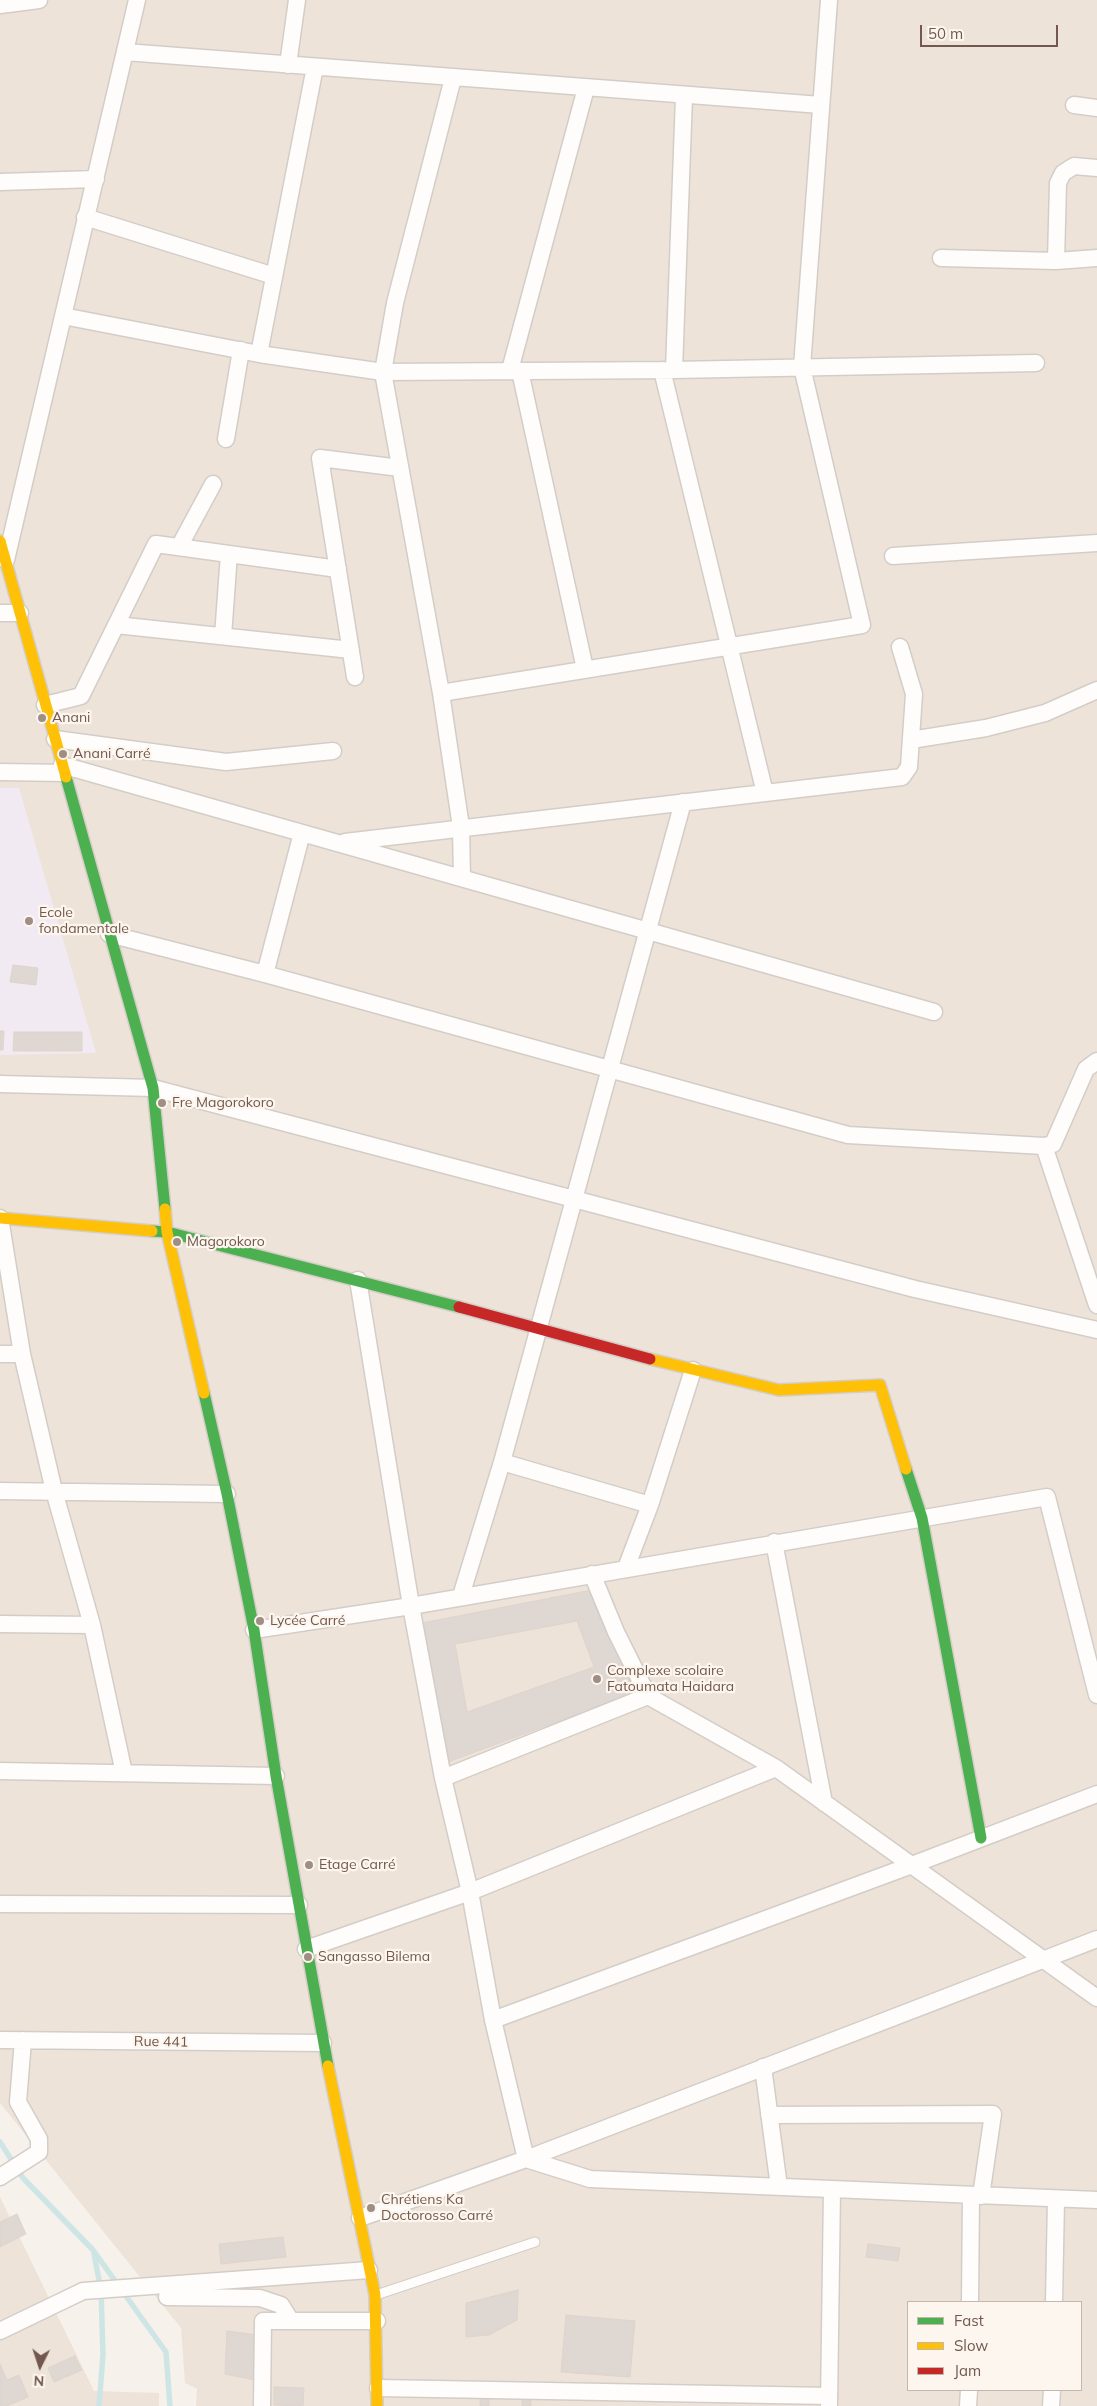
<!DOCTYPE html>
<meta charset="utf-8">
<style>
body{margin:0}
#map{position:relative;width:1097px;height:2406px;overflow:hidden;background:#f6f1eb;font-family:Mulish,sans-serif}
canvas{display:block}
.legend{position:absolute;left:907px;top:2301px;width:175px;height:90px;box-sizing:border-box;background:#fdf6ee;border:1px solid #c5b7ae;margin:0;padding:6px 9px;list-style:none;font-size:15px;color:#72584e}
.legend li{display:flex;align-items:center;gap:10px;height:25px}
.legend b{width:25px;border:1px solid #c5b7ae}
.north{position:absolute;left:15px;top:2341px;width:50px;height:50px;-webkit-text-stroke:4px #fdf6ee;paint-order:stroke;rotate:184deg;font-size:14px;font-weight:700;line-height:20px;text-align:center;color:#72584e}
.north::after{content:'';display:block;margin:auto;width:18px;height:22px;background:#72584e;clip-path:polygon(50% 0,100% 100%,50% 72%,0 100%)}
.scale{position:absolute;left:920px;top:25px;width:138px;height:22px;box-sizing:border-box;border:2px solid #72584e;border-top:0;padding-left:6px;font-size:15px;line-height:18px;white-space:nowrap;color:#72584e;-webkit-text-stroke:4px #fdf6ee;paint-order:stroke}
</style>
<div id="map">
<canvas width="1097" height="2406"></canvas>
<ul class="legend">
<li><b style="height:6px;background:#4caf50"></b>Fast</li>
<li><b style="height:6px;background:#ffc107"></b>Slow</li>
<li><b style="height:6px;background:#c62828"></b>Jam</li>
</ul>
<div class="north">N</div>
<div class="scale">50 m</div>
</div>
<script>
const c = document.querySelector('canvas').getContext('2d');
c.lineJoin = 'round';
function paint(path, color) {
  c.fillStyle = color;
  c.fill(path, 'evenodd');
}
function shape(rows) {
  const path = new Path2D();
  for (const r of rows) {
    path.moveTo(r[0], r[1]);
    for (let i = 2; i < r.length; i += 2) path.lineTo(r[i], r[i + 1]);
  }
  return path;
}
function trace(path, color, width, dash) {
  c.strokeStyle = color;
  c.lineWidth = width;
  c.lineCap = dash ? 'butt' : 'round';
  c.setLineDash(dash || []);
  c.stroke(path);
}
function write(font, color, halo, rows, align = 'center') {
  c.font = font + ' Mulish,sans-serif';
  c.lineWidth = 4.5;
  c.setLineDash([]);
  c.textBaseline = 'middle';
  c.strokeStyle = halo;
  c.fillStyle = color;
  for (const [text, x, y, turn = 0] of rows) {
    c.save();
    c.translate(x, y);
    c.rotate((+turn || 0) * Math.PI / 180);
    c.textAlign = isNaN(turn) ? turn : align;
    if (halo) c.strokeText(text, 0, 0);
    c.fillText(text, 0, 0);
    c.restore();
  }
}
const residential = shape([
 [0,0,1097,0,1097,2406,196,2406,197,2389,185,2383,181,2328,0,2103],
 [908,2302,1081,2302,1081,2390,908,2390],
 [0,2197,94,2391,159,2393,159,2406,0,2406]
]);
const education = shape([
 [0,788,19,788,96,1053,0,1055]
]);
const stream = shape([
 [0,2142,23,2178,93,2250,166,2352,170,2406],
 [94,2254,101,2290,103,2355,99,2406]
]);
const building = shape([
 [13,965,38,968,36,985,10,982,13,965],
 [0,1031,4,1031,3,1050,0,1050,0,1031],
 [14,1032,82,1032,82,1051,13,1051,14,1032],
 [592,1590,640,1691,448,1762,422,1623,592,1590],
 [577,1621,594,1667,467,1712,455,1644,577,1621],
 [17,2214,26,2234,0,2247,0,2222,17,2214],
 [283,2237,286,2257,221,2264,219,2244,283,2237],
 [868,2244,900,2248,898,2261,866,2257,868,2244],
 [518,2290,517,2320,489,2335,466,2337,466,2303,518,2290],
 [566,2315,635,2321,630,2377,561,2372,566,2315],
 [227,2331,258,2335,255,2380,225,2374,227,2331],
 [75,2356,82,2370,54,2382,48,2368,75,2356],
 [0,2364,7,2380,19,2375,28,2397,7,2406,0,2406,0,2364],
 [274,2387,304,2388,303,2406,274,2405,274,2387],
 [480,2398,489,2399,489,2406,480,2406,480,2398],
 [522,2398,531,2398,531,2406,522,2406,522,2398]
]);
const lane = shape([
 [376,2295,535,2242]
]);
const street = shape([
 [0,5,39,0],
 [125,52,821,105],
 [288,65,297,0],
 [453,78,395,303,383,372,441,693,461,827,462,878],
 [1074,105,1097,108],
 [0,182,96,179],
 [85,217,274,276],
 [941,258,1056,261,1097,258],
 [1056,261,1058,183,1063,173,1074,166,1097,168],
 [63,316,259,354,383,372,674,370,684,96],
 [259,354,315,67],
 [510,370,586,88],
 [662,370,765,793],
 [674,370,1036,363],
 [520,371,585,669],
 [226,439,241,350],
 [179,547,213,484],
 [893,556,1097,543],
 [6,560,137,0],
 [0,613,20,613],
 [116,625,351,650],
 [223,636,229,554],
 [355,677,320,458,400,468],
 [441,693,862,625,802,367,829,0],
 [45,705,81,696,156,544,338,569],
 [55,739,226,762,333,751],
 [911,740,986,728,1045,713,1097,690],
 [62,765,934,1012],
 [0,772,65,773],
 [345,842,902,777,909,767,914,694,900,647],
 [109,934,265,974,848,1135,1044,1146,1053,1144,1086,1069,1097,1061],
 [265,974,302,833],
 [0,1084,153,1088,915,1289,1097,1330],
 [1044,1146,1097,1305],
 [0,1218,22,1354,54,1491,92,1625,124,1773],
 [358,1280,411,1606,443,1778,470,1892,493,2020,526,2159,590,2179,1097,2200],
 [0,1354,22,1354],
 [502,1462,650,1505],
 [0,1491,227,1494],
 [774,1542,824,1803],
 [626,1568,650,1505,693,1370],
 [592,1574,616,1632,648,1696,776,1768,1097,1998],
 [461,1596,502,1462,683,802],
 [0,1624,92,1625],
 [254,1630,411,1606,1047,1497,1097,1695],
 [0,1771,276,1776],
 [443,1778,648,1696],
 [0,1904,299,1905],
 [306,1949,470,1892,776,1768],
 [493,2020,912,1865,1097,1794],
 [0,2040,323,2043],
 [763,2067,779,2187],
 [769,2115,993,2114,981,2196],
 [0,2177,39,2152,39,2139,18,2102,23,2040],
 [360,2218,526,2159,1097,1939],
 [167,2297,260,2298,281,2305,291,2321],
 [970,2302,971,2195],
 [1054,2302,1056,2199],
 [0,2331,83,2291,369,2270],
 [378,2388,829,2396],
 [829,2405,832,2190],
 [262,2406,263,2321,377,2321],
 [968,2406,969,2390],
 [1051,2406,1052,2390]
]);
const fast = shape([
 [66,777,153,1088,165,1209],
 [152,1231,167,1232,459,1307],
 [204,1393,227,1494,254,1630,276,1776,328,2066],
 [906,1469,922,1518,981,1838]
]);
const slow = shape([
 [0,541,66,777],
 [165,1209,167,1232,204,1393],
 [0,1218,152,1231],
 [650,1359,779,1390,880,1385,906,1469],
 [328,2066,375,2295,377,2406]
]);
const jam = shape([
 [459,1307,650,1359]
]);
const markers = [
 [42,718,5,"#a08e85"],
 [63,754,5,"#a08e85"],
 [29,921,5,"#a08e85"],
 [162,1103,5,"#a08e85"],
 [177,1242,5,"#a08e85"],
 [260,1621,5,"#a08e85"],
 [597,1679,5,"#a08e85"],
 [309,1865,5,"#a08e85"],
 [308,1957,5,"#a08e85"],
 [371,2208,5,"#a08e85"]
];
const poiNames = [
 ["Anani",52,718],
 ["Anani Carré",73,754],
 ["Ecole",39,913],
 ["fondamentale",39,929],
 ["Fre Magorokoro",172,1103],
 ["Magorokoro",187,1242],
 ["Lycée Carré",270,1621],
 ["Complexe scolaire",607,1671],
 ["Fatoumata Haidara",607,1687],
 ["Etage Carré",319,1865],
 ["Sangasso Bilema",318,1957],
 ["Chrétiens Ka",381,2200],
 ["Doctorosso Carré",381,2216]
];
const streetNames = [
 ["Rue 441",161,2042,1]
];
paint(residential, '#eee3d9');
paint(education, '#f2eaf2');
trace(stream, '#cee5e5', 5.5);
paint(building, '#dfd7d1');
trace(building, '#dfd4ce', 1);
trace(lane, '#d3cdc7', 11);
trace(street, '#d3cdc7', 19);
trace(fast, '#d5cec8', 14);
trace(slow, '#d5cec8', 14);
trace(jam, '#d5cec8', 14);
trace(lane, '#fefdfc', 9);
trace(street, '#fefdfc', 16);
trace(fast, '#4caf50', 11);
trace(slow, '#ffc107', 11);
trace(jam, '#c62828', 11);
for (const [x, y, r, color] of markers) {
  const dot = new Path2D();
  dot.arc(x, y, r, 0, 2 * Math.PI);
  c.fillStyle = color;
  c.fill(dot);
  trace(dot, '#fdf6ee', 2);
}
write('14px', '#72584e', '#fdf6ee', poiNames, 'left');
write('14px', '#72584e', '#fdf6ee', streetNames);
</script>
